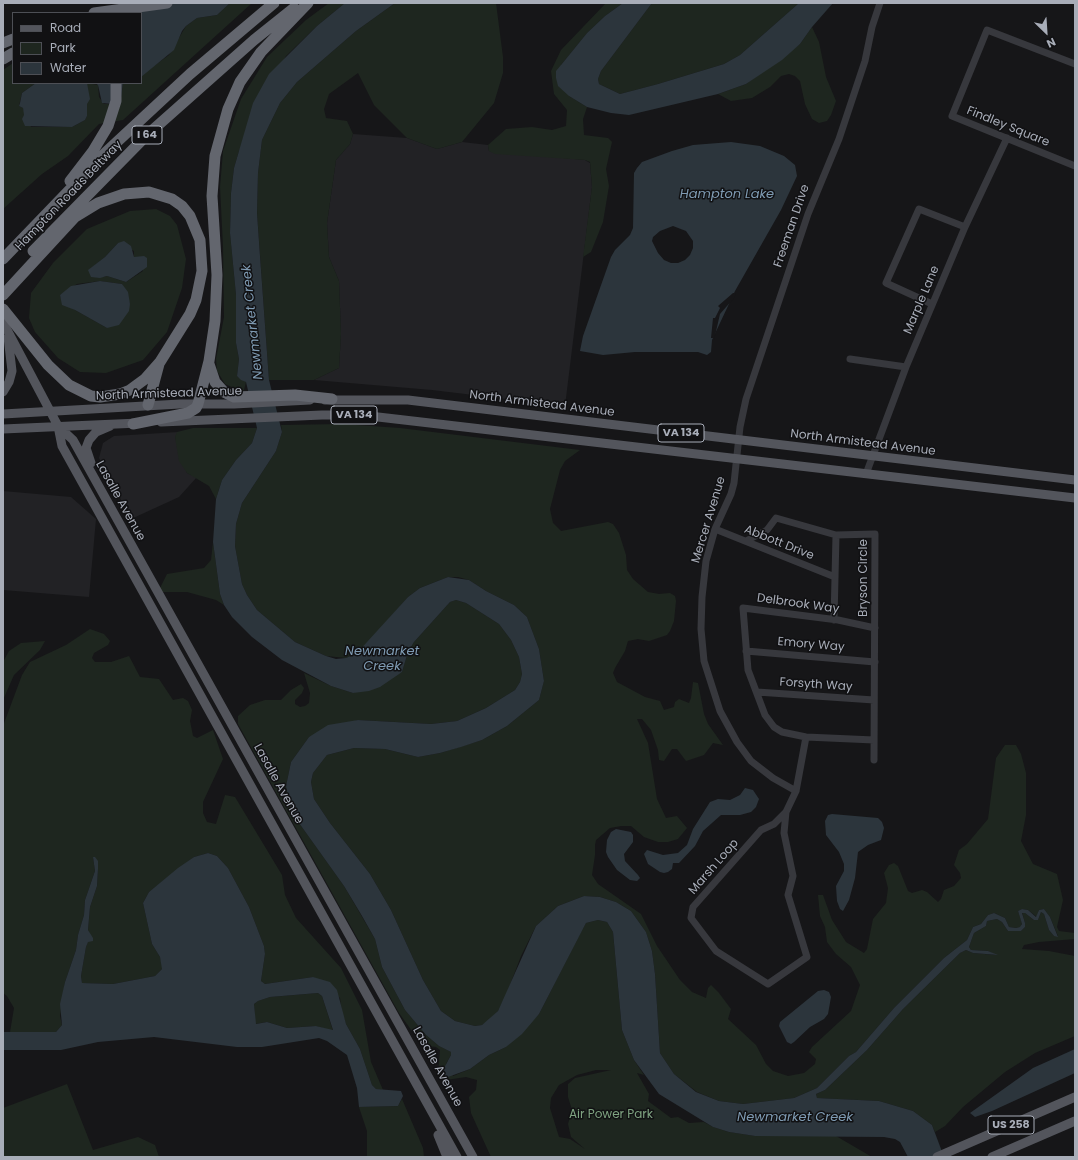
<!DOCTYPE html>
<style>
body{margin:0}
#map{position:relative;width:1078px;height:1160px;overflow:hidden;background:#161618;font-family:Poppins,sans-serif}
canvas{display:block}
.frame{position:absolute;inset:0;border:4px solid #a8adb8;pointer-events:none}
.legend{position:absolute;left:12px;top:12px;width:130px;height:72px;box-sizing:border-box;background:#111113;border:1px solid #4d4f55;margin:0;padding:5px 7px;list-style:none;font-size:12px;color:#a8adb8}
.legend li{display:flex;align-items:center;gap:8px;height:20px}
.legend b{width:20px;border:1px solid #4d4f55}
.north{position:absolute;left:1026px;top:12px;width:40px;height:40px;-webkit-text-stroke:3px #111113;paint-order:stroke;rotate:155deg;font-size:11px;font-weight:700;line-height:16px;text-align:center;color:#a8adb8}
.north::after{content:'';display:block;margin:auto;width:14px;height:18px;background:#a8adb8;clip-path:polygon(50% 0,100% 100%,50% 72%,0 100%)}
</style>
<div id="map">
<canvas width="1078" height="1160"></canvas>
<div class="frame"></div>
<ul class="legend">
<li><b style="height:5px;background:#53555c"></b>Road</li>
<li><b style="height:11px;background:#1e261f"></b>Park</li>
<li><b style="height:11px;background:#2c353c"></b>Water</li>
</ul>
<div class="north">N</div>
</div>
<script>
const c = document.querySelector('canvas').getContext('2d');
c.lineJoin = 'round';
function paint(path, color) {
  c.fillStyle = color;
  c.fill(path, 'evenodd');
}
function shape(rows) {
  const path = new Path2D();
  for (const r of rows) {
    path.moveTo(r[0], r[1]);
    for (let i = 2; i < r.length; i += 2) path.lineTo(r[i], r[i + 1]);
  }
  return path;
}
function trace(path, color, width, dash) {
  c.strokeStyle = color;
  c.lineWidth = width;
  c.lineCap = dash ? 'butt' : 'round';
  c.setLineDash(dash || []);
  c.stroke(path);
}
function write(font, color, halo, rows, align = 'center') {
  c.font = font + ' Poppins,sans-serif';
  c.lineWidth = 3;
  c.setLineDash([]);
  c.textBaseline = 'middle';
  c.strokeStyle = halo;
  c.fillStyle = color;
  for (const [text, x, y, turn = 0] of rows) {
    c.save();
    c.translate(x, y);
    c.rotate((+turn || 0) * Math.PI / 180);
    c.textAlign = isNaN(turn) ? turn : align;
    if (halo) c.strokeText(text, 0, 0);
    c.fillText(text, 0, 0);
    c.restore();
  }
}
const built = shape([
 [353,134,407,138,437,149,462,142,488,145,489,151,585,160,590,163,592,187,565,406,432,390,314,380,339,368,341,334,339,281,329,257,327,223,336,160,350,144],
 [178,432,175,437,187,473,197,477,179,497,131,519,99,458,103,443,114,436],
 [3,491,71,497,96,519,89,597,3,590]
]);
const green = shape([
 [230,3,252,3,123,120,99,124,68,156,42,174,3,209,3,70,13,63,13,83,36,83,22,93,19,106,23,108,31,127,72,127,85,120,87,116,87,83,98,85,99,97,104,104,113,104,121,97,123,83,141,83,141,77,144,73,169,55,186,26,197,18,217,15],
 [329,3,345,3,317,26,286,56,239,151,234,168,231,193,230,233,236,295,236,343,239,359,237,376,246,382,244,390,241,391,225,384,217,371,216,359,224,317,223,247,220,187,223,151,241,99,267,57,306,20],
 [395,3,496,3,503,57,503,73,494,103,462,142,437,149,407,138,374,105,358,73,329,94,324,109,326,118,347,121,353,134,350,144,336,160,327,223,329,257,339,281,341,334,339,368,314,380,269,380,257,213,258,173,262,140,280,103,297,82,356,31],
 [606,3,623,3,605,16,587,33,561,65,569,96,587,107,583,119,584,135,608,138,612,142,606,169,609,186,603,222,591,252,583,257,592,187,590,162,585,160,495,154,489,151,488,145,506,129,532,127,552,130,566,126,567,110,554,94,551,71,561,50],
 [652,3,799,3,740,55,724,64,658,84,620,94,599,84,598,79,601,71],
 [812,27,819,42,826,77,836,101,831,115,827,121,819,123,812,119,805,104,800,81,795,76,789,74,781,76,770,87,752,98,731,101,718,94,746,84,800,44],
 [156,209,170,216,177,225,186,259,182,288,167,332,143,360,106,373,80,372,58,358,35,332,29,318,31,293,53,263,87,229,130,211],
 [118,243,134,251,134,257,143,271,126,282,107,276,104,277,89,270,105,257],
 [100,281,122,284,130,304,107,328,75,310,62,301,60,295,77,284],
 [342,424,400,428,580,450,565,461,560,470,550,509,553,523,561,531,608,522,613,524,619,533,626,555,627,570,633,579,648,592,659,594,670,593,675,596,676,601,674,621,670,631,667,635,649,641,638,639,628,641,625,651,615,668,613,673,617,682,645,697,660,701,664,710,674,707,675,702,679,699,689,703,691,698,693,682,698,683,704,714,708,724,723,745,713,743,704,755,686,761,677,749,672,749,664,761,659,760,658,750,651,730,642,719,637,719,648,743,657,799,666,818,677,816,687,828,678,839,668,842,658,842,644,837,631,826,621,826,610,828,596,840,595,845,595,855,592,875,598,884,641,914,657,946,680,980,692,992,706,998,708,988,711,985,719,993,731,1009,728,1019,756,1045,766,1064,773,1071,788,1076,804,1073,815,1064,816,1059,809,1052,812,1047,851,1011,860,985,851,967,836,954,827,942,825,927,820,916,818,895,823,895,832,920,846,942,864,953,867,949,873,919,886,903,888,888,884,873,889,865,894,863,898,866,908,891,912,893,922,890,927,892,938,902,941,899,944,890,954,886,961,878,960,873,954,865,959,850,967,844,988,819,996,758,1005,745,1016,745,1021,754,1026,773,1026,815,1021,841,1033,864,1057,874,1063,900,1057,927,1059,931,1075,933,1075,939,1039,942,1024,945,1022,949,1049,951,1075,956,1075,1036,1035,1053,1005,1072,963,1107,945,1126,935,1132,932,1125,913,1111,879,1101,817,1098,816,1094,825,1090,867,1050,903,1009,960,953,966,950,973,953,996,955,988,951,971,950,969,947,974,933,986,926,987,921,997,919,1002,922,1008,931,1021,931,1025,927,1025,923,1022,912,1025,913,1034,920,1038,920,1041,912,1044,914,1049,930,1054,936,1058,936,1050,917,1044,909,1039,910,1037,917,1028,910,1022,909,1018,911,1022,923,1021,927,1016,928,1009,927,1005,918,994,913,988,915,981,924,973,927,967,940,944,958,894,1008,856,1052,849,1056,817,1088,794,1098,743,1104,719,1101,697,1092,674,1074,660,1053,655,974,652,951,646,932,631,911,616,902,600,897,584,896,558,906,536,926,521,956,505,998,498,1011,488,1021,482,1025,475,1026,455,1021,441,1011,423,980,391,910,370,874,330,823,314,799,311,782,313,773,327,755,354,748,385,749,418,757,440,753,482,740,507,726,539,700,544,681,539,649,527,617,514,605,486,591,469,580,458,577,448,577,420,588,408,597,367,644,357,653,346,658,326,656,295,642,257,610,247,595,242,584,235,546,236,524,242,503,276,451,282,432,281,425],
 [193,428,257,428,252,443,236,460,222,480,216,499,209,486,187,473,179,461,175,437,177,432],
 [213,542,220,594,224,605,216,600,187,592,162,592,160,588,167,574,204,568,211,560],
 [456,600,466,603,499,624,511,640,519,657,522,674,520,682,515,690,486,708,457,721,431,724,358,720,309,737,291,762,286,786,299,823,344,886,375,939,382,967,405,1010,426,1035,439,1046,451,1052,451,1055,446,1064,453,1076,470,1069,489,1055,506,1047,539,1014,581,932,586,923,598,920,607,922,613,932,622,1030,634,1060,644,1075,637,1073,649,1094,648,1101,671,1118,678,1117,689,1123,704,1122,713,1127,729,1132,755,1136,836,1136,872,1157,491,1157,471,1113,469,1097,476,1090,477,1080,466,1077,446,1080,438,1075,440,1050,436,1047,422,1045,399,1013,238,724,238,716,250,705,265,700,281,700,291,690,301,684,304,688,302,693,295,700,295,704,300,707,305,706,309,703,310,693,304,673,331,686,353,693,402,672,408,652,414,642,450,602],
 [596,1070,611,1070,575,1078,568,1084,568,1097,572,1110,568,1124,571,1137,585,1149,570,1139,559,1137,550,1108,551,1098,559,1085,577,1075],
 [90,629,104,634,110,641,108,645,94,653,92,658,95,662,111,662,129,656,140,677,159,679,173,700,183,698,188,701,192,710,190,721,193,736,197,738,213,730,223,759,203,802,203,813,207,822,216,824,225,795,235,797,282,875,285,895,296,918,341,968,362,1010,371,1062,383,1090,376,1089,372,1085,360,1049,346,1024,342,1013,340,998,313,977,265,984,261,981,265,954,264,946,249,907,228,868,217,856,208,853,194,857,149,892,143,903,152,944,160,957,163,968,155,976,113,984,82,983,81,976,86,947,90,935,88,930,90,907,97,886,98,869,93,857,95,871,85,900,84,915,78,935,76,950,65,982,60,1016,62,1025,56,1032,10,1032,14,1008,7,996,3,993,3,726,22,675,30,662,66,645],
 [45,641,40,650,14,675,3,700,3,662,9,651,21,643],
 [318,993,322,996,333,1031,316,1026,287,1028,267,1022,255,1024,254,1004,258,1001,270,997],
 [67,1084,93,1150,138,1137,155,1145,159,1157,3,1157,3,1108],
 [402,1099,423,1148,424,1157,367,1157,367,1131,359,1107,398,1106]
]);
const water = shape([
 [132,3,230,3,217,15,197,18,186,26,182,31,174,50,141,77,141,13,126,13],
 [345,3,395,3,356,31,297,82,280,103,262,140,258,173,257,213,260,256,269,380,282,432,276,451,242,503,236,524,235,546,242,584,247,595,257,610,295,642,326,656,336,659,346,658,357,653,408,597,420,588,448,577,469,580,486,591,514,605,527,617,539,649,544,681,539,700,507,726,482,740,461,747,440,753,418,757,385,749,354,748,327,755,313,773,311,782,314,799,330,823,370,874,391,910,423,980,441,1011,455,1021,475,1026,482,1025,498,1011,536,926,558,906,584,896,600,897,616,902,631,911,646,932,652,951,655,974,660,1053,674,1074,696,1092,719,1101,743,1104,794,1098,817,1088,849,1056,856,1052,894,1008,944,958,967,940,973,927,981,924,988,915,994,913,1005,918,1009,927,1016,928,1020,927,1022,924,1018,911,1022,909,1028,910,1036,917,1039,910,1044,909,1050,917,1058,937,1054,936,1049,930,1044,914,1041,912,1038,920,1034,920,1025,913,1022,913,1025,923,1025,927,1021,931,1008,931,1002,922,997,919,987,921,986,926,974,933,969,947,971,950,988,951,998,955,973,953,966,950,960,953,903,1009,867,1050,825,1090,816,1094,817,1098,879,1101,913,1111,932,1125,944,1157,908,1157,900,1142,895,1139,884,1137,755,1136,729,1132,713,1127,659,1094,634,1060,622,1030,613,932,607,922,598,920,586,923,539,1014,522,1034,506,1047,489,1055,470,1069,448,1077,444,1075,443,1070,451,1055,451,1052,439,1046,426,1035,405,1010,382,967,375,939,362,916,344,886,299,823,290,806,286,786,291,762,309,737,328,725,358,720,431,724,457,721,486,708,515,690,520,682,522,674,519,657,511,640,499,624,466,603,456,600,450,602,414,642,408,652,402,672,380,687,369,691,353,693,331,686,282,660,252,637,232,617,224,605,220,594,213,542,216,499,222,480,236,460,252,443,257,428,246,382,241,380,237,376,239,359,236,343,236,295,230,233,231,193,234,168,253,103,269,74,317,26],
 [623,3,652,3,601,71,598,79,599,84,620,94,658,84,724,64,740,55,799,3,833,3,812,27,800,44,782,60,746,84,718,94,629,115,611,113,587,107,569,96,558,86,556,78,556,71,561,65,587,33,605,16],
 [36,83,87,83,90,99,87,104,87,116,85,120,72,127,25,126,22,119,24,115,23,108,19,106,20,103,22,93],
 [95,83,123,83,121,97,113,104,102,103,98,85],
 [731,142,760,146,784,156,795,165,797,176,781,210,735,291,712,340,711,352,707,355,698,352,635,352,603,355,580,351,583,336,611,257,615,250,630,235,633,228,634,173,637,168,642,162,672,151,693,145],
 [673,226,686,231,693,241,693,248,690,255,685,260,678,263,671,263,664,260,658,253,652,241,653,237,660,231],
 [124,241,131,246,134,257,144,256,147,258,147,267,126,282,107,276,100,278,91,277,88,270,105,257,118,243],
 [100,281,122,284,128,292,130,304,129,311,119,325,107,328,75,310,62,305,60,295,71,286],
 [745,788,753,790,759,799,756,807,751,812,740,815,721,815,703,831,695,846,679,863,673,863,672,869,668,872,664,873,660,872,648,864,644,854,647,850,663,855,678,853,687,845,693,829,710,802,718,799,730,800,740,795],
 [832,814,878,818,882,822,884,828,881,840,868,845,858,852,855,878,849,900,843,911,840,909,837,901,836,886,844,871,844,864,839,852,826,835,825,821,828,815],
 [616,829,631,832,633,835,633,842,624,854,625,861,638,875,640,878,637,881,630,880,617,870,608,857,606,852,607,840,611,832],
 [208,853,217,856,228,868,249,907,264,946,265,954,261,981,265,984,313,977,330,982,337,990,346,1024,360,1049,372,1085,376,1089,401,1091,403,1096,398,1106,359,1107,357,1088,347,1055,327,1041,319,1038,262,1047,237,1047,154,1037,98,1042,61,1050,3,1050,3,1032,56,1032,62,1025,60,1004,65,982,76,950,78,935,84,915,85,900,95,871,93,857,95,857,98,861,98,869,97,886,90,907,88,930,93,938,93,941,88,942,86,947,81,976,82,983,113,984,155,976,162,969,160,957,152,944,143,903,149,892,178,868,194,857],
 [318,993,322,996,333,1030,316,1026,287,1028,267,1022,256,1024,254,1004,258,1001,270,997],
 [824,990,829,992,831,997,828,1014,824,1019,810,1027,794,1042,791,1044,787,1042,779,1026,780,1022,818,991],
 [1075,1049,1075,1073,992,1111,975,1117,970,1113,1033,1068]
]);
const pier = shape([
 [733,293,736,293,734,298,720,314,714,340,714,338,711,338,713,318,715,318,720,308,718,306]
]);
const minor = shape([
 [1075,64,987,30,952,116,1075,166],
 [932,304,886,283,919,209,965,227],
 [850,359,906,367],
 [866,474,906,367,965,227,1007,138],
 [715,529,835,577],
 [746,541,767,530,776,518,836,535,875,534,874,760],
 [834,620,836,535],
 [746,651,875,662],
 [757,692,874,700],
 [874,740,806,737,782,732,774,727,765,715,748,670,743,608,838,620,875,628],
 [796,791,773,778,751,761,737,742,720,711,704,661,701,629,702,597,706,561,715,529,731,494,734,483,740,427,746,399,808,214,839,139,865,61,872,27,880,3],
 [786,812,784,833,793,876,788,895,807,957,768,984,716,951,691,918,693,907,761,830,774,824,786,812],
 [786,812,796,791,806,737]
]);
const major = shape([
 [3,322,58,426,62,446,457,1157],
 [3,392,9,382,12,371,8,337],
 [325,400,408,400,1075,480],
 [3,414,180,404,234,404,310,400],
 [161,422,322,415,361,415,1075,498],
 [58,426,73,440,473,1157],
 [3,429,139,423],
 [91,463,86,448,89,440,96,432,110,426],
 [438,1135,447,1157],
 [937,1157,1075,1097],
 [992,1157,1075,1121]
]);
const highway = shape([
 [94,13,167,3],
 [3,43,13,39],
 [3,59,13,53],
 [70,181,93,151,108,126,116,101,116,83],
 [33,251,147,135,254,40,294,8],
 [3,259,105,153,190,74,274,3],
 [3,295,75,217,98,203,124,194,149,192,172,199,182,206,190,216,200,240,202,271,196,300,190,314,160,362,145,379,130,390,120,394,100,397,91,396,69,385,48,365,3,309],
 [209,364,215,382,224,392,234,397,295,395,332,399],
 [148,405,159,364],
 [133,424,188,413,196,408,198,404,209,361,215,321,217,275,212,196,215,156,228,109,240,82,261,52,308,3]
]);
const shields = [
 [147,135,30],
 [354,415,46],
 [681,433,46],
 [1011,1125,46]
];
const shieldNames = [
 ["I 64",147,135],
 ["VA 134",354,415],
 ["VA 134",681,433],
 ["US 258",1011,1125]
];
const streetNames = [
 ["Findley Square",1008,127,22],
 ["Hampton Roads Beltway",69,196,-46],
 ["Freeman Drive",792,226,-71],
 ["Marple Lane",922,300,-67],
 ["North Armistead Avenue",169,394,-2],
 ["North Armistead Avenue",542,404,7],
 ["North Armistead Avenue",863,443,7],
 ["Lasalle Avenue",120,501,61],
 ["Mercer Avenue",709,520,-73],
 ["Abbott Drive",779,543,22],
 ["Bryson Circle",864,578,-90],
 ["Delbrook Way",798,604,8],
 ["Emory Way",811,645,5],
 ["Forsyth Way",816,685,4],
 ["Lasalle Avenue",278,784,61],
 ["Marsh Loop",714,867,-49],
 ["Lasalle Avenue",437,1067,61]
];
const parkNames = [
 ["Air Power Park",611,1115]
];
const waterNames = [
 ["Hampton Lake",727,195],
 ["Newmarket Creek",253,322,-96],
 ["Newmarket",382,652],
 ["Creek",382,667],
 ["Newmarket Creek",795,1118]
];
paint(built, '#222225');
paint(green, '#1e261f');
paint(water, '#2c353c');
paint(pier, '#161618');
trace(minor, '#37383d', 7);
trace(major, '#53555c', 9);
trace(highway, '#63666e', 11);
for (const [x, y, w] of shields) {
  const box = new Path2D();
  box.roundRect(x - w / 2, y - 9, w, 18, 3);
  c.fillStyle = '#111113';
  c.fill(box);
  trace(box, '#a8adb8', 1);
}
write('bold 11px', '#a8adb8', null, shieldNames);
write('12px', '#a8adb8', '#111113', streetNames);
write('12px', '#7fa381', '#111113', parkNames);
write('italic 13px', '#7f9bb3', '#111113', waterNames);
</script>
